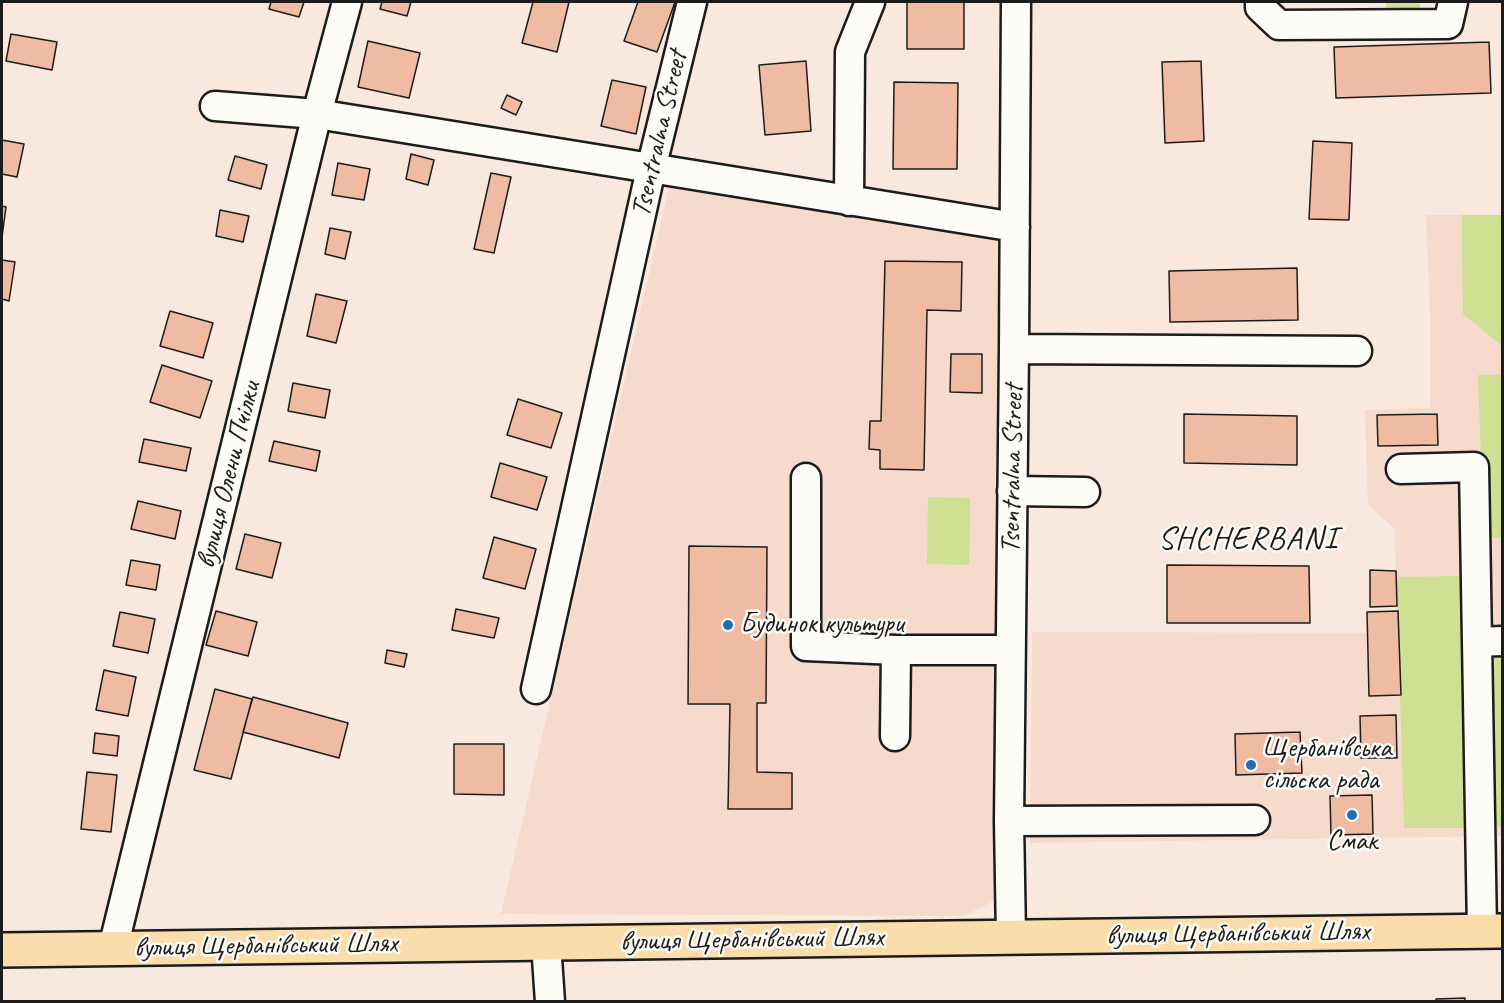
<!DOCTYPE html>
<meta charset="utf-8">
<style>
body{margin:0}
#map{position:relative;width:1504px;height:1003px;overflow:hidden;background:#f9e8de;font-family:Caveat,sans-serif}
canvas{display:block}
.frame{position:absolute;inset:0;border:3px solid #1c1c1c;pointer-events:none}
</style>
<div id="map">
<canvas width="1504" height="1003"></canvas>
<div class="frame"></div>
</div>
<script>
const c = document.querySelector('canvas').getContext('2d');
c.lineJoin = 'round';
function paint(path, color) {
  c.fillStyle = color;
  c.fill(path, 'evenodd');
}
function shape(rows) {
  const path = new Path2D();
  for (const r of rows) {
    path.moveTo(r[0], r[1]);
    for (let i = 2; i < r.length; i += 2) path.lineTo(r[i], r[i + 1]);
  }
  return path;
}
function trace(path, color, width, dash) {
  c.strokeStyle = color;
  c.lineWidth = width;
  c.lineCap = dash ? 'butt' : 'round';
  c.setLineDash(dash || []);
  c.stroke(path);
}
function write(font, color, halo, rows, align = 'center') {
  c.font = font + ' Caveat,sans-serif';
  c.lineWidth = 5;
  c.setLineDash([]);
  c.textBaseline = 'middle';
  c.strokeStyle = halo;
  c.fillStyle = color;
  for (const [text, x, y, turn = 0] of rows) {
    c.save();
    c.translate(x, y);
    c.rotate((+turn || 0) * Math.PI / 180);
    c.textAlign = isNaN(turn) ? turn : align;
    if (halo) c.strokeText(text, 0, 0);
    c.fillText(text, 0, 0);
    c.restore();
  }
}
const built = shape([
 [669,188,1003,239,994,901,964,916,501,914],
 [1426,215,1502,215,1502,836,1030,843,1032,632,1398,633,1395,529,1368,505,1365,410,1430,408,1430,315]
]);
const green = shape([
 [1386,2,1420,2,1420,15,1387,15],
 [1462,215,1502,215,1502,346,1463,314],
 [1478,375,1502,375,1502,537,1484,538],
 [928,497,970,498,969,565,927,564],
 [1395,529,1397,577,1464,576,1469,828,1404,828],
 [1493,657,1502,657,1502,827,1494,827]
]);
const building = shape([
 [271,2,304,2,299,17,269,9,271,2],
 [382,2,411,2,407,16,380,9,382,2],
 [533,2,569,2,557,52,522,43,533,2],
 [638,2,675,2,657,52,624,41,638,2],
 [907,2,964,2,964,49,907,49,907,2],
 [11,34,57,42,52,70,6,61,11,34],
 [368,41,420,53,409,98,358,87,368,41],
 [1489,42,1491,93,1336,98,1334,47,1489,42],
 [806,61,811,131,765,135,759,65,806,61],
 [1201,61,1204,141,1165,143,1162,62,1201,61],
 [612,80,646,87,636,134,601,126,612,80],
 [894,82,958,83,957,169,893,169,894,82],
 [507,95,522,102,516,115,501,108,507,95],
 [2,140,24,144,17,177,2,174,2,140],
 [1313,141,1352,143,1349,220,1309,219,1313,141],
 [411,154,434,160,428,185,406,179,411,154],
 [235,156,267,165,261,189,228,180,235,156],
 [338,163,370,169,364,200,332,195,338,163],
 [491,173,511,177,494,253,474,249,491,173],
 [2,206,6,207,2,237,2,206],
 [220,210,249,216,243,242,216,236,220,210],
 [330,228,351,232,345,259,325,254,330,228],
 [2,260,15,262,9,301,2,299,2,260],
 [885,261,962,262,961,311,927,310,924,470,880,469,880,450,869,449,870,421,881,421,885,261],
 [1297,268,1298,320,1170,322,1169,271,1297,268],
 [316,294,347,301,336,343,307,336,316,294],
 [170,311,213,323,203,358,160,346,170,311],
 [951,354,982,354,982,393,950,392,951,354],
 [162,365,212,381,200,418,150,402,162,365],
 [293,383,330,390,325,418,288,411,293,383],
 [518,399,562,413,551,448,507,435,518,399],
 [1184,414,1297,416,1297,465,1184,463,1184,414],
 [1437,414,1438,445,1378,446,1377,415,1437,414],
 [144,439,191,448,186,471,139,462,144,439],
 [274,441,320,451,316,471,269,461,274,441],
 [500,463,547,477,537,510,491,497,500,463],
 [138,501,181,511,175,539,131,529,138,501],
 [245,534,281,543,272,578,236,569,245,534],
 [494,537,536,549,525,589,483,578,494,537],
 [689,546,767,547,766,703,757,703,757,772,792,773,792,809,728,809,730,704,688,704,689,546],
 [131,560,160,565,156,590,126,585,131,560],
 [1167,565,1309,566,1310,623,1167,623,1167,565],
 [1370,570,1396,571,1397,606,1370,607,1370,570],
 [456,609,499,618,494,638,452,630,456,609],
 [216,611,257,622,248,656,206,645,216,611],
 [1398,611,1401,695,1369,696,1367,612,1398,611],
 [120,612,155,619,148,653,113,646,120,612],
 [387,650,407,654,404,667,385,663,387,650],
 [104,670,136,677,128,716,96,710,104,670],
 [215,689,252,699,231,779,194,770,215,689],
 [253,697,348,723,339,758,243,732,253,697],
 [1396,715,1397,758,1361,758,1360,716,1396,715],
 [1300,732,1302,773,1236,775,1235,734,1300,732],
 [95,733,119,736,117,756,93,753,95,733],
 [454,744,504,744,504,795,454,794,454,744],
 [87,772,117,775,111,832,81,829,87,772],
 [1372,795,1373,834,1331,835,1330,796,1372,795],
 [1465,998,1465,1002,1436,1002,1436,999,1465,998]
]);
const minor = shape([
 [1260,2,1260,7,1279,25,1448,24,1453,2],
 [215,106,317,114,1015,227],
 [849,201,850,52,870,2],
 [1014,349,1357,351],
 [1401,469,1474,467,1482,931],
 [806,478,806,646,896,650,1010,650],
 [1012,491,1085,492],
 [1477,642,1502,641],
 [536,689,651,169,692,2],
 [895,736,896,650],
 [1009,821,1255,820],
 [1011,937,1009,821,1014,349,1016,2],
 [546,943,550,1002],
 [113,948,317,114,347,2]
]);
const major = shape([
 [2,950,1502,931]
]);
const markers = [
 [728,625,6,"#1f6fb2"],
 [1251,765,6,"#1f6fb2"],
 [1352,815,6,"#1f6fb2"]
];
const streetNames = [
 ["Tsentralna Street",660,134,-77],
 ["Tsentralna Street",1013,469,-89],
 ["вулиця Олени Пчілки",229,475,-76],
 ["вулиця Щербанівський Шлях",1238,934,-1],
 ["вулиця Щербанівський Шлях",752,940,-1],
 ["вулиця Щербанівський Шлях",266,946,-1]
];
const poiNames = [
 ["Будинок культури",740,625],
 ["Щербанівська",1263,749],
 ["сільска рада",1263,781],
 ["Смак",1352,842,"center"]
];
const quarterNames = [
 ["SHCHERBANI",1248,540]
];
paint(built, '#f6dacc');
paint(green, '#cfe094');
paint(building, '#efbba2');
trace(building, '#1c1c1c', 1.5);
trace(minor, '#1c1c1c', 33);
trace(major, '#1c1c1c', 38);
trace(minor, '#fdfcf7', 28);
trace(major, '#faddab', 33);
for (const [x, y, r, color] of markers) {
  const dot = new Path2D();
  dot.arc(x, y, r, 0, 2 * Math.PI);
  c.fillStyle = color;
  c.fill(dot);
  trace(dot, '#fdfcf7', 2);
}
write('28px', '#1c1c1c', '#fdfcf7', streetNames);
write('28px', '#1c1c1c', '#fdfcf7', poiNames, 'left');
c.letterSpacing = '1.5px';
write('32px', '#1c1c1c', '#fdfcf7', quarterNames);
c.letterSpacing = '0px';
</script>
